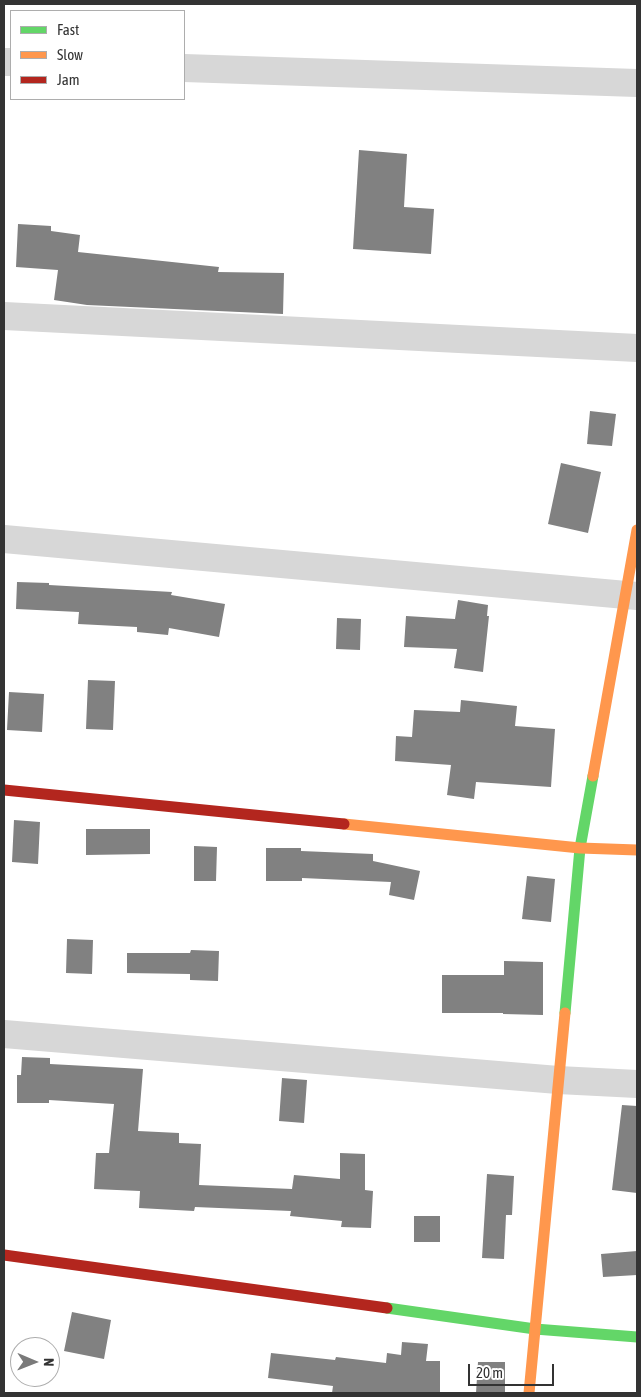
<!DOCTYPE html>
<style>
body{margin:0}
#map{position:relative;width:641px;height:1397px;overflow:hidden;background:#fff;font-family:"Asap Condensed",sans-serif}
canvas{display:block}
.frame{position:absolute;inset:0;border:5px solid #333;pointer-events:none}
.legend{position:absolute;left:10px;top:10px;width:175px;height:90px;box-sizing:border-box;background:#fff;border:1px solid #adadad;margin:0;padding:6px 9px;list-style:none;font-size:15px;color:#333}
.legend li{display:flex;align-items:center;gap:10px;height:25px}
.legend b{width:25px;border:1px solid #adadad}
.north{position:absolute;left:10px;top:1337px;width:50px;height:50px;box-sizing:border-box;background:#fff;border:1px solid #adadad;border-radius:50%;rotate:91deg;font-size:14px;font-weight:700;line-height:20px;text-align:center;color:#333}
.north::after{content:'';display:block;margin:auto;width:18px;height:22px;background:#7a7a7a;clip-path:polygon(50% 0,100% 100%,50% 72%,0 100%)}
.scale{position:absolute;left:468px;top:1364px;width:86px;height:22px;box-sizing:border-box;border:2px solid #333;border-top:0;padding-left:6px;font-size:15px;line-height:18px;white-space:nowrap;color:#333;-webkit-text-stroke:4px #fff;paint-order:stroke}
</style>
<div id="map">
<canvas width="641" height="1397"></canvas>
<div class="frame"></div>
<ul class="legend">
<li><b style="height:6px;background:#63d668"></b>Fast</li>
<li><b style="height:6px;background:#ff974d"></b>Slow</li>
<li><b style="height:6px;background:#b3261e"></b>Jam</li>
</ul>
<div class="north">N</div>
<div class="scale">20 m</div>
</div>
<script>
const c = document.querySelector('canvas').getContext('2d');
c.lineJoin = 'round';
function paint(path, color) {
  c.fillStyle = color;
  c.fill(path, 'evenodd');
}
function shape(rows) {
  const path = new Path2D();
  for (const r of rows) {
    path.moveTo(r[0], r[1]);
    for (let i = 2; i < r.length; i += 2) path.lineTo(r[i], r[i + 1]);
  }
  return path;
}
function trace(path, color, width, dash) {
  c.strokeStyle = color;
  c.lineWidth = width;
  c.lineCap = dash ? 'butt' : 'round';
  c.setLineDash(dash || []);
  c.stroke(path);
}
const building = shape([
 [359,150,407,154,404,207,434,209,431,254,353,249],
 [18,224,51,226,51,231,80,235,78,252,219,267,218,272,284,273,283,314,87,305,54,300,58,270,16,267],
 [590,411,616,414,612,446,587,444],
 [561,463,601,472,588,533,548,524],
 [17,582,49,583,49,585,172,592,171,595,225,604,219,637,169,628,168,635,137,632,137,627,78,624,79,612,16,609],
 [458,600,488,605,487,616,489,616,483,672,454,668,457,649,404,647,406,616,455,619],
 [337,618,361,619,360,650,336,649],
 [88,680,115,681,113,730,86,729],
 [9,692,44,694,42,732,7,730],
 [461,700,517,706,515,726,555,729,551,787,476,782,474,799,447,795,451,765,395,761,396,736,412,737,414,710,460,712],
 [14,820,40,822,38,864,12,862],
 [86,829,150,829,150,854,86,855],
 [194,846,217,847,216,881,194,881],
 [266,848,301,848,301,851,373,854,373,861,420,871,414,900,389,895,391,882,302,878,302,881,266,881],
 [527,876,555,879,551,922,522,919],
 [67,939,93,940,92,974,66,973],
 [191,950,219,951,218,981,190,980,190,974,127,973,127,953,190,953],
 [504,961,543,962,543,1015,503,1014,503,1013,442,1013,442,975,504,975],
 [22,1057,50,1058,50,1064,143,1069,138,1131,179,1133,179,1143,201,1144,199,1185,292,1189,294,1175,340,1179,340,1153,365,1154,365,1190,373,1191,371,1228,341,1227,342,1221,290,1216,291,1211,195,1207,194,1211,139,1208,140,1191,94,1189,96,1153,109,1153,114,1104,49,1100,49,1103,17,1103,17,1075,21,1075],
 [282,1078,307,1080,304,1123,279,1121],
 [622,1105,637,1106,637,1193,612,1190],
 [487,1174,514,1176,512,1215,506,1215,504,1259,482,1258],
 [414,1216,440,1216,440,1242,414,1242],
 [637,1251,637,1275,603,1277,601,1254],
 [72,1312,111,1320,104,1359,64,1351],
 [402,1342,428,1344,426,1361,440,1361,440,1393,332,1393,333,1386,268,1378,271,1353,335,1360,336,1357,386,1363,387,1353,401,1355],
 [478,1362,505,1362,505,1393,476,1393]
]);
const street = shape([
 [4,62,11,62],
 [184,68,637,83],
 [4,316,637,348],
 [4,539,637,596],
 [4,1034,558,1080,637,1084]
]);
const fast = shape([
 [565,1013,580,848,593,776],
 [387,1308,535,1329,637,1337]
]);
const slow = shape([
 [593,776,637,530],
 [344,824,580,848,637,850],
 [529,1393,565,1013]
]);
const jam = shape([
 [4,790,344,824],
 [4,1255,387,1308]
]);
paint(building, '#818181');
trace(street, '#d7d7d7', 28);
trace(fast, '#63d668', 11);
trace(slow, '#ff974d', 11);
trace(jam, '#b3261e', 11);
</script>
